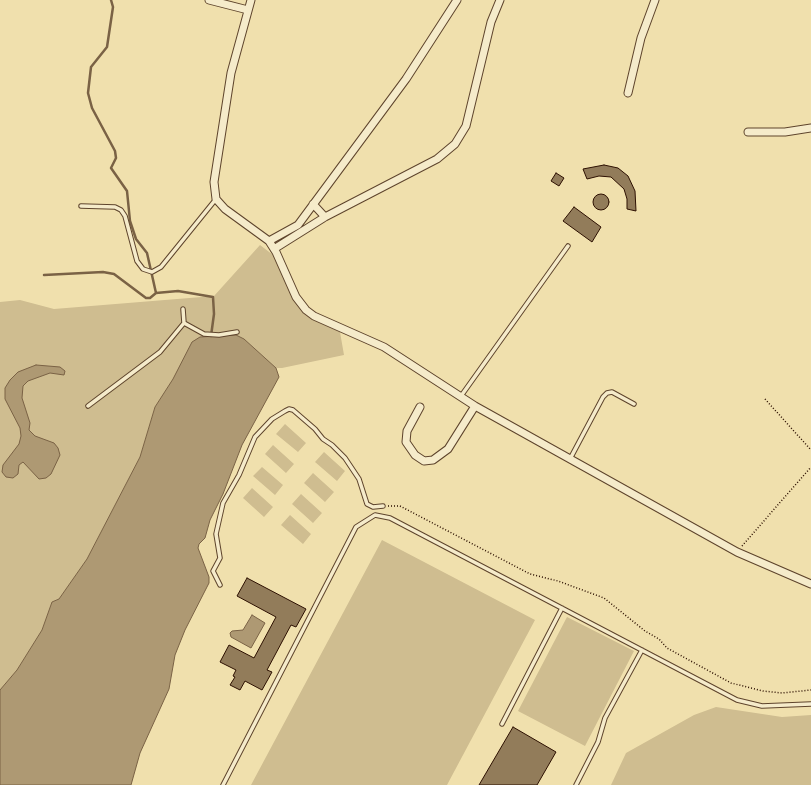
<!DOCTYPE html>
<style>
body{margin:0}
canvas{display:block;background:#f0e0ad}
</style>
<canvas width="811" height="785"></canvas>
<script>
const c = document.querySelector('canvas').getContext('2d');
c.lineJoin = 'round';
function paint(path, color) {
  c.fillStyle = color;
  c.fill(path, 'evenodd');
}
function shape(rows) {
  const path = new Path2D();
  for (const r of rows) {
    if (r.length === 3) {
      path.moveTo(r[0] + r[2], r[1]);
      path.arc(r[0], r[1], r[2], 0, 2 * Math.PI);
      continue;
    }
    path.moveTo(r[0], r[1]);
    for (let i = 2; i < r.length; i += 2) path.lineTo(r[i], r[i + 1]);
  }
  return path;
}
function trace(path, color, width, dash) {
  c.strokeStyle = color;
  c.lineWidth = width;
  c.lineCap = dash ? 'butt' : 'round';
  c.setLineDash(dash || []);
  c.stroke(path);
}
const green = shape([
 [260,245,277,258,306,313,318,322,340,332,344,355,282,368,276,368,244,339,236,335,173,379,155,407,140,457,87,559,59,599,52,602,42,630,17,670,0,690,0,302,20,300,54,309,214,296],
 [285,424,306,443,298,452,276,434],
 [273,445,294,464,286,473,265,454],
 [324,452,345,471,337,481,315,462],
 [262,467,283,485,275,495,253,476],
 [313,473,334,492,325,502,304,483],
 [252,488,273,507,264,517,243,498],
 [301,494,322,513,313,523,292,504],
 [290,515,311,534,303,544,281,525],
 [382,540,535,620,447,785,251,785],
 [567,617,634,651,585,746,518,711],
 [716,707,782,717,811,715,811,785,611,785,626,753,694,715]
]);
const water = shape([
 [236,335,244,339,276,368,279,377,242,445,223,494,210,520,205,538,199,544,198,548,209,577,209,583,185,630,175,655,169,689,140,753,131,785,0,785,0,690,17,670,42,630,52,602,59,599,87,559,140,457,155,407,173,379,192,342,200,337,236,335],
 [36,365,60,367,65,371,64,375,50,373,28,381,23,386,22,398,30,423,29,430,35,436,54,443,58,448,60,455,51,474,46,478,39,479,23,462,19,465,18,474,13,478,6,477,2,472,3,465,19,444,21,436,20,428,5,399,5,388,10,380,18,372,36,365],
 [252,615,265,623,251,648,231,637,230,633,232,631,243,630,252,615]
]);
const stream = shape([
 [111,0,113,7,107,47,91,67,88,93,92,108,115,151,116,158,111,168,127,191,130,221,136,239,147,253,156,293,178,291,213,297,214,314,211,336],
 [44,275,103,272,114,274,146,298,150,298,156,293]
]);
const building = shape([
 [604,165,618,168,628,176,635,191,636,211,627,209,627,199,624,189,611,177,599,176,587,179,583,169,604,165],
 [556,173,564,178,559,186,551,181,556,173],
 [601,202,8],
 [574,207,601,227,592,242,563,221,574,207],
 [247,578,306,609,296,627,291,625,267,670,272,672,262,690,245,681,240,690,230,685,235,677,233,676,236,670,220,662,229,645,254,658,276,617,237,596,247,578],
 [513,727,556,752,537,785,479,785,513,727]
]);
const path = shape([
 [765,399,811,450],
 [388,506,400,506,530,574,558,581,604,598,645,631,659,639,667,648,731,683,763,691,782,693,811,690],
 [742,546,811,467]
]);
const service = shape([
 [81,206,115,207,121,210,125,216,137,261,143,269,152,272,161,267,216,199],
 [183,309,184,323,204,334,219,335,237,332],
 [461,396,568,246],
 [88,406,160,352,184,323],
 [570,459,603,397,607,393,612,392,634,404],
 [220,585,213,571,220,558,216,534,223,503,239,475,255,437,272,419,285,411,289,409,293,410,315,429,323,439,332,445,345,458,359,479,367,504,373,507,383,506],
 [502,724,562,608],
 [223,785,356,527,375,515,390,518,737,700,762,706,811,704],
 [576,785,598,742,605,718,642,650]
]);
const minor = shape([
 [209,0,248,10],
 [251,0,231,73,214,182,216,199,225,209,269,241,276,252,296,297,306,310,314,316,384,347,475,406,737,552,811,584],
 [628,93,641,38,655,0],
 [748,132,785,132,811,128],
 [313,204,325,217],
 [269,241,298,225,406,79,457,0],
 [274,249,325,217,437,159,455,144,466,126,491,22,500,0],
 [420,407,407,431,406,442,415,455,424,461,433,460,448,449,475,406]
]);
paint(green, '#cfbd90');
paint(water, '#ae9973');
trace(water, '#7a6245', 1);
trace(stream, '#7a6245', 2.5);
paint(building, '#927c5a');
trace(building, '#2d1001', 1);
trace(service, '#5e442c', 5.5);
trace(minor, '#5e442c', 9);
trace(path, '#2d1001', 1.5, [1, 2]);
trace(service, '#f5ebca', 3.5);
trace(minor, '#f5ebca', 7);
</script>
